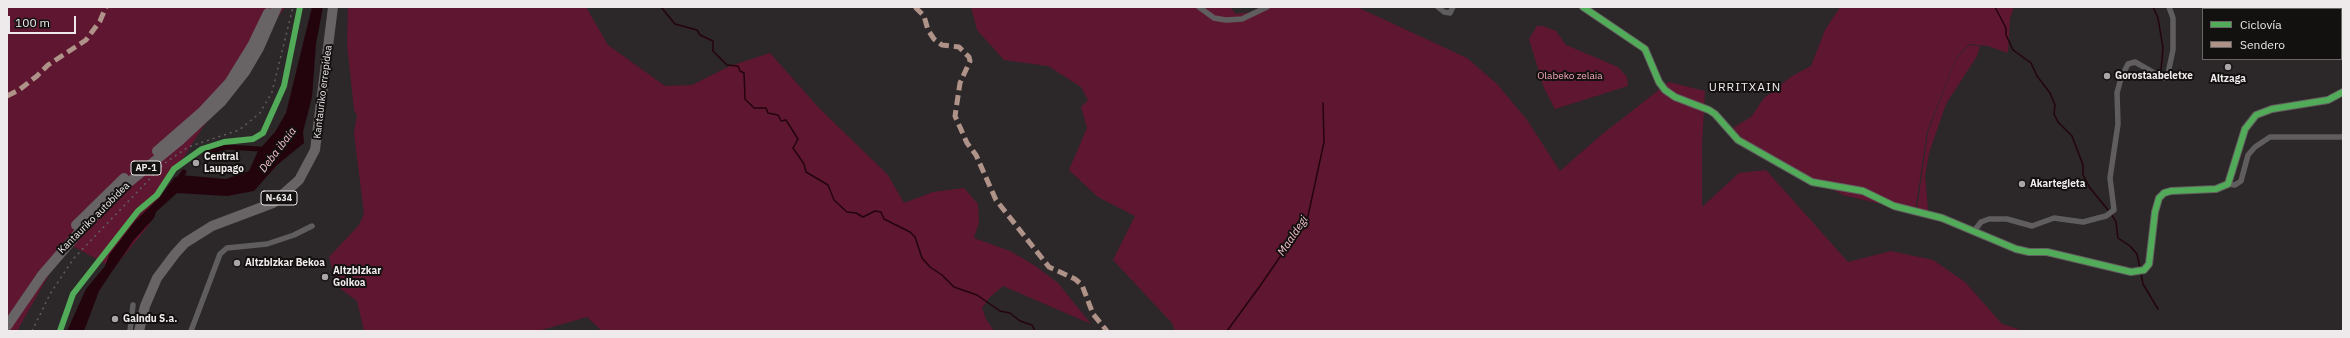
<!DOCTYPE html>
<meta charset="utf-8">
<style>
body{margin:0}
#map{position:relative;width:2350px;height:338px;overflow:hidden;background:#2c2728;font-family:"IBM Plex Sans",sans-serif}
canvas{display:block}
.frame{position:absolute;inset:0;border:8px solid #eee9ea;pointer-events:none}
.legend{position:absolute;left:2202px;top:8px;width:140px;height:52px;box-sizing:border-box;background:#131010;border:1px solid #6b6767;margin:0;padding:5px 7px;list-style:none;font-size:12px;color:#eee9ea}
.legend li{display:flex;align-items:center;gap:8px;height:20px}
.legend b{width:20px;border:1px solid #6b6767}
.scale{position:absolute;left:8px;top:16px;width:68px;height:18px;box-sizing:border-box;border:2px solid #eee9ea;border-top:0;padding-left:5px;font-size:12px;line-height:14px;white-space:nowrap;color:#eee9ea;-webkit-text-stroke:3px #131010;paint-order:stroke}
</style>
<div id="map">
<canvas width="2350" height="338"></canvas>
<div class="frame"></div>
<ul class="legend">
<li><b style="height:5px;background:#51ab58"></b>Ciclovía</li>
<li><b style="height:5px;background:#af9288"></b>Sendero</li>
</ul>
<div class="scale">100 m</div>
</div>
<script>
const c = document.querySelector('canvas').getContext('2d');
c.lineJoin = 'round';
function paint(path, color) {
  c.fillStyle = color;
  c.fill(path, 'evenodd');
}
function shape(rows) {
  const path = new Path2D();
  for (const r of rows) {
    path.moveTo(r[0], r[1]);
    for (let i = 2; i < r.length; i += 2) path.lineTo(r[i], r[i + 1]);
  }
  return path;
}
function trace(path, color, width, dash) {
  c.strokeStyle = color;
  c.lineWidth = width;
  c.lineCap = dash ? 'butt' : 'round';
  c.setLineDash(dash || []);
  c.stroke(path);
}
function write(font, color, halo, rows, align = 'center') {
  c.font = font + ' "IBM Plex Sans",sans-serif';
  c.lineWidth = 4;
  c.setLineDash([]);
  c.textBaseline = 'middle';
  c.strokeStyle = halo;
  c.fillStyle = color;
  for (const [text, x, y, turn = 0] of rows) {
    c.save();
    c.translate(x, y);
    c.rotate((+turn || 0) * Math.PI / 180);
    c.textAlign = isNaN(turn) ? turn : align;
    if (halo) c.strokeText(text, 0, 0);
    c.fillText(text, 0, 0);
    c.restore();
  }
}
const green = shape([
 [7,7,285,7,203,127,162,191,149,225,117,264,113,268,67,243,17,331,7,331],
 [348,7,586,7,608,45,665,86,692,85,730,66,770,53,818,107,888,175,904,203,933,192,964,188,978,204,979,222,974,238,1010,251,1034,265,1058,283,1091,324,1003,286,990,297,982,308,986,319,994,331,602,331,587,317,538,331,364,331,357,301,337,286,329,257,359,225,364,214,354,133,357,115,354,110,347,44],
 [971,7,1230,7,1236,14,1251,12,1263,7,1357,7,1467,58,1497,84,1527,120,1560,171,1600,136,1669,82,1705,91,1702,145,1702,207,1739,173,1766,170,1848,262,1891,251,1933,260,1965,282,2002,324,2024,331,1175,331,1172,323,1113,260,1135,216,1098,197,1069,170,1087,128,1081,107,1088,100,1081,87,1048,66,1004,60,977,30],
 [1840,7,2014,7,2010,19,2008,53,1988,46,1969,44,1956,58,1927,132,1915,212,1843,195,1747,143,1733,128,1751,117,1764,98,1792,76,1811,66,1825,30],
 [1537,26,1543,26,1556,31,1566,45,1618,67,1627,77,1628,86,1555,109,1544,88,1529,39],
 [1969,45,1980,46,1977,56,1946,104,1929,153,1925,176,1929,220,1917,209,1928,132,1956,59]
]);
const water = shape([
 [312,7,323,7,316,44,312,97,303,132,304,143,277,165,254,191,227,196,177,193,156,212,154,218,134,240,111,273,99,291,84,331,67,331,86,289,105,266,109,255,135,221,160,197,174,178,180,175,226,179,249,171,258,151,275,132,286,113]
]);
const stream = shape([
 [661,7,675,24,697,30,700,35,713,41,713,51,727,65,738,66,740,71,744,73,745,99,754,108,766,108,768,113,778,115,781,121,786,120,798,139,793,148,804,164,806,172,828,185,834,200,847,212,856,213,863,217,875,211,881,212,884,219,910,232,915,237,922,258,930,267,942,275,954,287,977,295,1000,311,1010,313,1020,321,1032,325,1035,331],
 [1995,7,2006,28,2006,35,2013,50,2031,63,2037,76,2050,93,2055,105,2054,114,2058,122,2072,136,2083,165,2083,175,2090,188,2108,210],
 [2153,7,2158,18,2163,48,2161,70],
 [2112,215,2116,222,2118,238,2130,246,2137,254,2140,268],
 [2141,273,2143,284,2158,309],
 [1227,331,1260,286,1308,216,1324,142,1323,103]
]);
const canal = shape([
 [208,152,226,147,260,149],
 [177,181,184,172]
]);
const street = shape([
 [1199,7,1214,18,1226,20,1242,19,1267,7],
 [1438,7,1444,12,1450,13,1453,7],
 [2228,184,2235,185,2241,181,2248,155,2255,147,2270,137,2343,137],
 [1974,231,1981,222,1989,219,2007,219,2032,226,2054,218,2083,222,2106,216,2114,210,2110,178,2118,124,2117,93,2121,78,2128,64,2135,62,2163,78,2167,78,2173,50,2173,18,2169,7],
 [130,331,133,305],
 [191,331,220,254,227,248,267,244,294,235,312,226]
]);
const secondary = shape([
 [1583,7,1645,49,1659,82,1665,90,1675,97,1709,110,1715,114,1738,140,1812,182,1863,191,1894,206,1942,218,2016,249,2029,252,2047,252,2131,272,2144,270,2149,264,2155,212,2159,198,2164,193,2171,191,2216,189,2228,184,2245,129,2256,115,2272,109,2328,100,2343,92]
]);
const highway = shape([
 [157,151,203,111,229,83,253,44,268,13],
 [76,225,124,178],
 [7,326,42,275,86,224,122,188,178,142,222,101,245,72,259,48,277,7],
 [139,331,145,306,157,278,175,254,185,243,212,226,273,203,299,180,315,150,333,7]
]);
const rail = shape([
 [32,331,50,294,74,258,165,163,188,147,239,130,260,113,272,92,293,7]
]);
const quiet = shape([
 [915,7,924,16,928,30,934,39,942,45,959,47,969,57,970,61,960,83,955,116,967,143,976,155,996,200,1049,267,1075,279,1082,285,1093,314,1107,331],
 [7,96,19,90,37,76,48,65,86,40,100,21,106,7]
]);
const cycleway = shape([
 [1583,7,1645,49,1659,82,1665,90,1675,97,1709,110,1715,114,1738,140,1812,182,1863,191,1894,206,1942,218,2016,249,2029,252,2047,252,2131,272,2144,270,2149,264,2155,212,2159,198,2164,193,2171,191,2216,189,2228,184,2245,129,2256,115,2272,109,2328,100,2343,92],
 [60,331,73,294,138,211,157,195,174,169,202,149,224,142,253,139,263,133,284,86,300,7]
]);
const markers = [
 [2228,67,4,"#aaa5a6"],
 [2107,76,4,"#aaa5a6"],
 [196,163,4,"#aaa5a6"],
 [2022,184,4,"#aaa5a6"],
 [237,263,4,"#aaa5a6"],
 [325,277,4,"#aaa5a6"],
 [115,319,4,"#aaa5a6"]
];
const shields = [
 [146,168,30],
 [279,198,36]
];
const shieldNames = [
 ["AP-1",146,168],
 ["N-634",279,198]
];
const parkNames = [
 ["Olabeko zelaia",1570,76]
];
const poiNames = [
 ["Gorostaabeletxe",2115,76],
 ["Altzaga",2228,79,"center"],
 ["Central",204,157],
 ["Laupago",204,169],
 ["Akartegieta",2030,184],
 ["Aitzbizkar Bekoa",245,263],
 ["Aitzbizkar",333,271],
 ["Goikoa",333,283],
 ["Gaindu S.a.",123,319]
];
const streetNames = [
 ["Kantauriko errepidea",323,92,-83],
 ["Kantauriko autobidea",94,218,-45]
];
const waterNames = [
 ["Deba ibaia",278,150,-53],
 ["Maaldegi",1293,236,-56]
];
const quarterNames = [
 ["URRITXAIN",1745,88]
];
paint(green, '#5f1731');
paint(water, '#24040c');
trace(stream, '#24040c', 1.5);
trace(canal, '#24040c', 5);
trace(street, '#605d5e', 5.5);
trace(secondary, '#636060', 8);
trace(highway, '#686364', 10);
trace(rail, '#625e5f', 1.5, [2, 4]);
trace(quiet, '#af9288', 5, [10, 5]);
trace(cycleway, '#51ab58', 6);
for (const [x, y, r, color] of markers) {
  const dot = new Path2D();
  dot.arc(x, y, r, 0, 2 * Math.PI);
  c.fillStyle = color;
  c.fill(dot);
  trace(dot, '#131010', 1.5);
}
for (const [x, y, w] of shields) {
  const box = new Path2D();
  box.roundRect(x - w / 2, y - 7, w, 14, 3);
  c.fillStyle = '#131010';
  c.fill(box);
  trace(box, '#eee9ea', 1);
}
write('bold 9px', '#eee9ea', null, shieldNames);
write('10px', '#f4a7b9', '#131010', parkNames);
write('bold 10px', '#eee9ea', '#131010', poiNames, 'left');
write('10px', '#eee9ea', '#131010', streetNames);
write('italic 11px', '#f6c2cd', '#131010', waterNames);
c.letterSpacing = '1px';
write('12px', '#eee9ea', '#131010', quarterNames);
c.letterSpacing = '0px';
</script>
